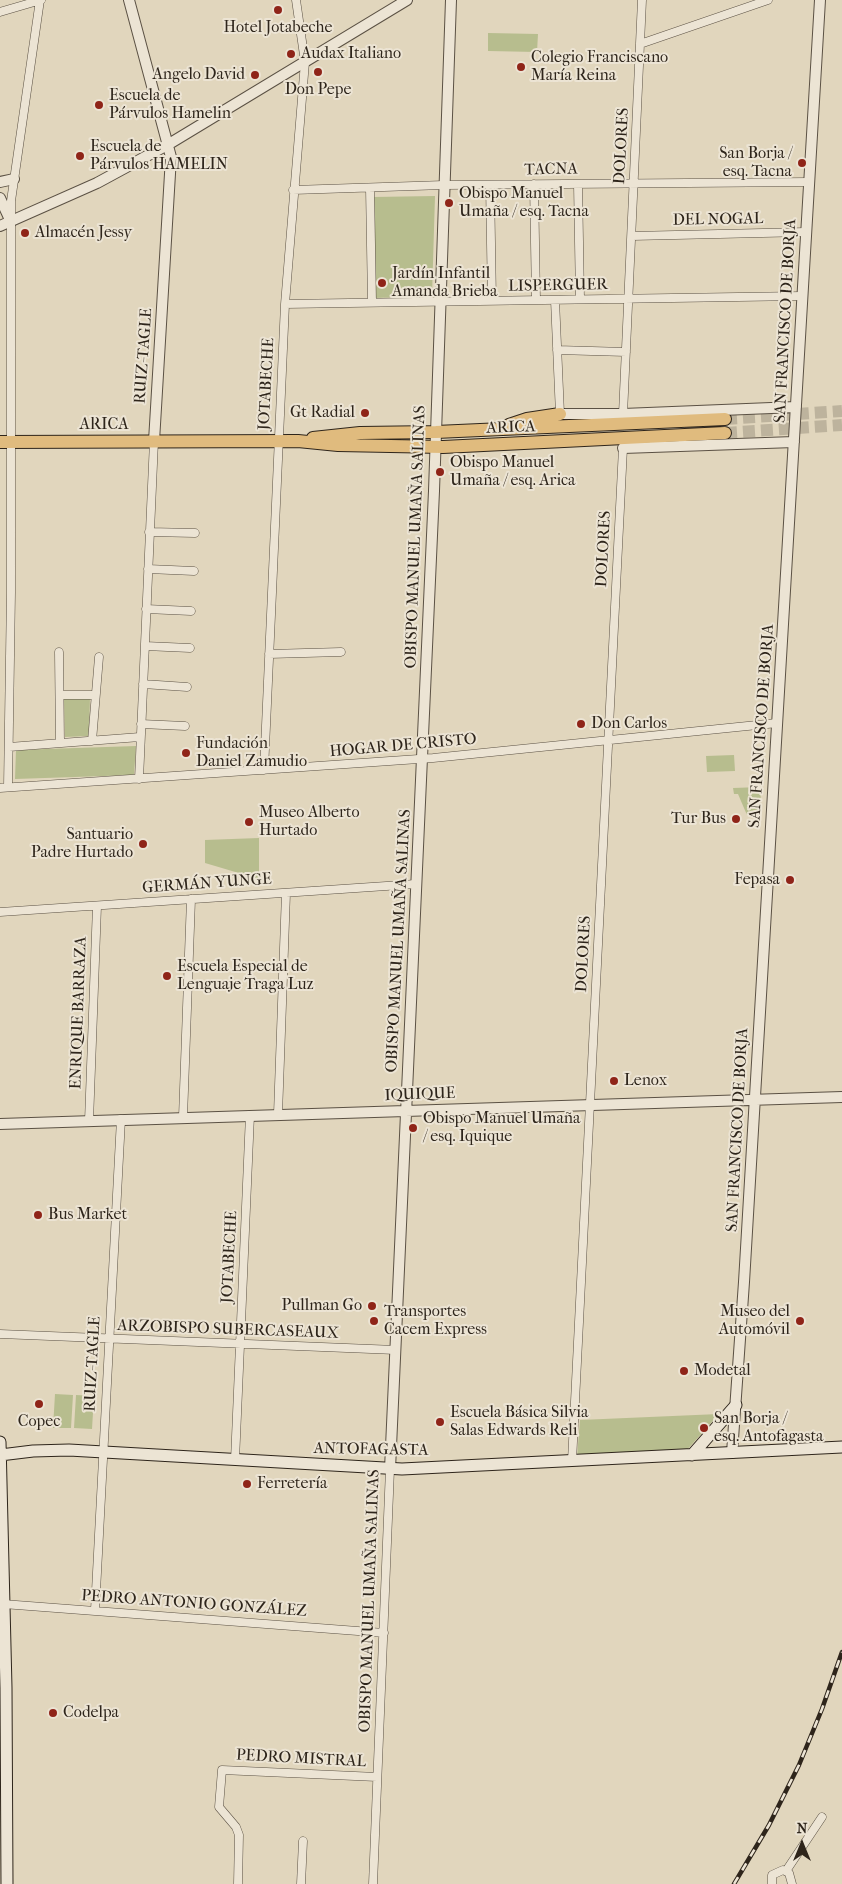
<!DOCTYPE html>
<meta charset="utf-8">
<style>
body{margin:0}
#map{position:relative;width:842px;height:1884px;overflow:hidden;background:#e1d6bd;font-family:"IM FELL French Canon",serif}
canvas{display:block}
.north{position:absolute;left:777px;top:1819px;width:50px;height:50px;-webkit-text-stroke:4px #ece4d4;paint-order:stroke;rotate:0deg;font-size:14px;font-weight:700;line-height:20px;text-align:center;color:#2e251b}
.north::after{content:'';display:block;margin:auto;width:18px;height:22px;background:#2e251b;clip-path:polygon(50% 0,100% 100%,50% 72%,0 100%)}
</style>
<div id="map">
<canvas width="842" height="1884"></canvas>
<div class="north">N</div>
</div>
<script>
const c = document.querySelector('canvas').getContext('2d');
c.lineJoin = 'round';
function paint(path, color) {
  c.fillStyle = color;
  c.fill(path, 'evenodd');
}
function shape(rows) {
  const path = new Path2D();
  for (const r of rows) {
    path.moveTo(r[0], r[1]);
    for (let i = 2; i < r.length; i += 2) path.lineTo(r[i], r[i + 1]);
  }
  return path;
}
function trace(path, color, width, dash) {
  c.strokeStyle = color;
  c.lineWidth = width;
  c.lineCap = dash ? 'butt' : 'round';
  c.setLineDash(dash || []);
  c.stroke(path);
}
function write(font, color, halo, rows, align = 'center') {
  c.font = font + ' "IM FELL French Canon",serif';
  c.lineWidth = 4;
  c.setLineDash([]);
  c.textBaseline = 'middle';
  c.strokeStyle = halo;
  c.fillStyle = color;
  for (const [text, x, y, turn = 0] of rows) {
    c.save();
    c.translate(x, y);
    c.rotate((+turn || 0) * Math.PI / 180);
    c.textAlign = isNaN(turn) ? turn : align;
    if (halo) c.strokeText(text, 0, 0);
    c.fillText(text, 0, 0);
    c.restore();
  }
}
const green = shape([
 [488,33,538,34,537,52,488,51],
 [435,196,432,296,375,298,373,197],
 [90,697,89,736,65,737,64,698],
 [136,746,134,775,15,779,16,750],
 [734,755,735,771,707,772,706,756],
 [761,787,760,816,747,815,738,794,734,794,733,788],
 [259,838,259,879,205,863,205,840],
 [55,1394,73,1395,71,1428,53,1428],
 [76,1395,94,1396,92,1429,74,1428],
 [719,1414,686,1451,577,1457,580,1420]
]);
const primaryTunnel = shape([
 [725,419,842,411],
 [725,433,842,425]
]);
const minor = shape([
 [0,12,41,0],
 [640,44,768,0],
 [534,184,536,300],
 [578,184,580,299],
 [490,185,492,301],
 [370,188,372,302],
 [293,190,444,185,809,182],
 [632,236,806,232],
 [555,300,560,414],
 [285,304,802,296],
 [557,350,626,352],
 [623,414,642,0],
 [149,532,195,533],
 [148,569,194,571],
 [146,609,191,611],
 [145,646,190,648],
 [59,652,60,743],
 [269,654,341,652],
 [143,684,187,687],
 [60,695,94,695],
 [141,724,185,726],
 [92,741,99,657],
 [9,747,140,737],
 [264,770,285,304,305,62,296,0],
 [139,779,154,441],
 [8,787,11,592,11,201,40,0],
 [0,788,433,758,777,723],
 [0,912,416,884],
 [278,1114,286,893],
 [183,1117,191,899],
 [89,1121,97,906],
 [0,1334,396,1350],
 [235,1460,250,1115],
 [572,1461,623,448],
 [3,1604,384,1633],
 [95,1610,121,1119],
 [786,1871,822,1817],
 [238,1884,239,1835,236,1827,219,1807,222,1770,377,1777],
 [301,1884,303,1841],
 [373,1884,390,1469],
 [772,1884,772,1875,783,1870,789,1873,792,1884]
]);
const tertiary = shape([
 [129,0,171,157,154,441],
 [0,182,14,179],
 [0,198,11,222],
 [0,226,97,183,169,144,407,0],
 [560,414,623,414,796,407],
 [623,448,794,442],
 [0,1124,842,1097],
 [732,1453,744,1282,820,0],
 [390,1469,434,491,451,0]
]);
const secondary = shape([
 [0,1442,6,1688,7,1884],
 [0,1455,33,1451,69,1450,402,1469,842,1447],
 [692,1455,736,1405]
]);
const primary = shape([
 [509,425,527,419,560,414],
 [313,438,360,433,436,432,725,419],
 [0,442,298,441,338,445,443,447,725,433]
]);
const rail = shape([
 [734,1884,769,1825,799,1765,822,1709,842,1652]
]);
const markers = [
 [278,10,5,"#8f2418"],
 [291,54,5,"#8f2418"],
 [521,67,5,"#8f2418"],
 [318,72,5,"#8f2418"],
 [255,75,5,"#8f2418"],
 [99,105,5,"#8f2418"],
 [80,156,5,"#8f2418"],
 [802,163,5,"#8f2418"],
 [449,203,5,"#8f2418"],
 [25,233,5,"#8f2418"],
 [382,283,5,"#8f2418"],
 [365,413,5,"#8f2418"],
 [440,472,5,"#8f2418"],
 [581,724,5,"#8f2418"],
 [186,753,5,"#8f2418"],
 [736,819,5,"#8f2418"],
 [249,822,5,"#8f2418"],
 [143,844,5,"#8f2418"],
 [790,880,5,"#8f2418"],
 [167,976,5,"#8f2418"],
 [614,1081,5,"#8f2418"],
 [413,1128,5,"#8f2418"],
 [38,1215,5,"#8f2418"],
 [372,1306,5,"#8f2418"],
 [374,1321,5,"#8f2418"],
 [800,1321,5,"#8f2418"],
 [684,1371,5,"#8f2418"],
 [39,1404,5,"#8f2418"],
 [440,1422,5,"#8f2418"],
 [704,1428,5,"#8f2418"],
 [247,1484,5,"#8f2418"],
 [53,1713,5,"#8f2418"]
];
const poiNames = [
 ["Hotel Jotabeche",278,28,"center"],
 ["Audax Italiano",301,54],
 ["Colegio Franciscano",531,58],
 ["María Reina",531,76],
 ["Angelo David",245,75,"right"],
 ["Don Pepe",318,90,"center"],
 ["Escuela de",109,96],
 ["Párvulos Hamelin",109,114],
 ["Escuela de",90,147],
 ["Párvulos HAMELIN",90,165],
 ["San Borja /",792,154,"right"],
 ["esq. Tacna",792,172,"right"],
 ["Obispo Manuel",459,194],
 ["Umaña / esq. Tacna",459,212],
 ["Almacén Jessy",35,233],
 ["Jardín Infantil",392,274],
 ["Amanda Brieba",392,292],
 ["Gt Radial",355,413,"right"],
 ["Obispo Manuel",450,463],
 ["Umaña / esq. Arica",450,481],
 ["Don Carlos",591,724],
 ["Fundación",196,744],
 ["Daniel Zamudio",196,762],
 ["Museo Alberto",259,813],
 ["Hurtado",259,831],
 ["Tur Bus",726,819,"right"],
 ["Santuario",133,835,"right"],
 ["Padre Hurtado",133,853,"right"],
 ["Fepasa",780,880,"right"],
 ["Escuela Especial de",177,967],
 ["Lenguaje Traga Luz",177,985],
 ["Lenox",624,1081],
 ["Obispo Manuel Umaña",423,1119],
 ["/ esq. Iquique",423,1137],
 ["Bus Market",48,1215],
 ["Pullman Go",362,1306,"right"],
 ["Transportes",384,1312],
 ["Cacem Express",384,1330],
 ["Museo del",790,1312,"right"],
 ["Automóvil",790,1330,"right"],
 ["Modetal",694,1371],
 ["Escuela Básica Silvia",450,1413],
 ["Salas Edwards Reli",450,1431],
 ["San Borja /",714,1419],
 ["esq. Antofagasta",714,1437],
 ["Copec",39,1422,"center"],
 ["Ferretería",257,1484],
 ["Codelpa",63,1713]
];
const streetNames = [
 ["DOLORES",622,146,-87],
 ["TACNA",551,170,-1],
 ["DEL NOGAL",718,220,-1],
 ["LISPERGUER",558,286,-1],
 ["SAN FRANCISCO DE BORJA",786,321,-87],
 ["RUIZ-TAGLE",144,356,-86],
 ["JOTABECHE",267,384,-87],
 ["ARICA",104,425],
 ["ARICA",511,428,-2],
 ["OBISPO MANUEL UMAÑA SALINAS",416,537,-88],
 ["DOLORES",604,549,-87],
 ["SAN FRANCISCO DE BORJA",762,726,-86],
 ["HOGAR DE CRISTO",403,746,-5],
 ["GERMÁN YUNGE",207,884,-4],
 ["OBISPO MANUEL UMAÑA SALINAS",399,941,-87],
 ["DOLORES",584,954,-87],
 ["ENRIQUE BARRAZA",79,1013,-88],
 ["IQUIQUE",420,1095,-2],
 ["SAN FRANCISCO DE BORJA",738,1130,-87],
 ["JOTABECHE",230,1257,-87],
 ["ARZOBISPO SUBERCASEAUX",228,1330,2],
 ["RUIZ-TAGLE",93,1364,-87],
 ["ANTOFAGASTA",371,1450,1],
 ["OBISPO MANUEL UMAÑA SALINAS",370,1601,-88],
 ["PEDRO ANTONIO GONZÁLEZ",194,1604,4],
 ["PEDRO MISTRAL",301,1759,3]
];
paint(green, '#b7bd8e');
trace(primaryTunnel, '#bdb39d', 12, [12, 6]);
trace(minor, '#5b5144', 9);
trace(tertiary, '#5b5144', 12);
trace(secondary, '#2e251b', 13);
trace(primary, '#2e251b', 14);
trace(minor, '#ece4d4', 8);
trace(tertiary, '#ece4d4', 10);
trace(secondary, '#ece4d4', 11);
trace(primary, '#e0bb7e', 12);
trace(rail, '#2e251b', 4.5);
trace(rail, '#ece4d4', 2.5, [8]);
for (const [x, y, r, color] of markers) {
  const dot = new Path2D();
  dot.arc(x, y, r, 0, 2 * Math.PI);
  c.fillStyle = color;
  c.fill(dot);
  trace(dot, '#ece4d4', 2);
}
write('16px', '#2e251b', '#ece4d4', poiNames, 'left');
write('16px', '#2e251b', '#ece4d4', streetNames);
</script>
